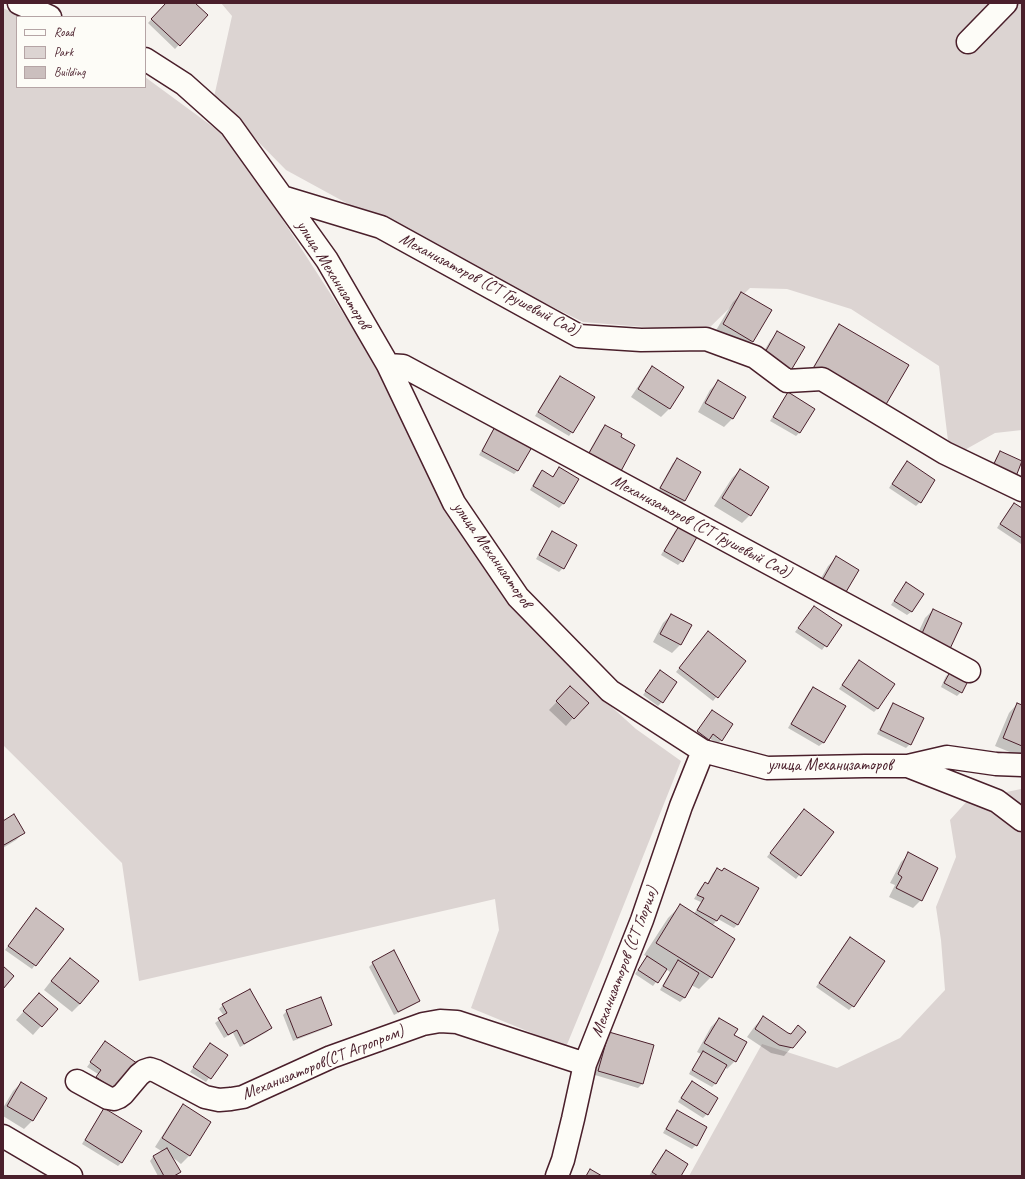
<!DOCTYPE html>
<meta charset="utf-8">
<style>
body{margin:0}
#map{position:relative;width:1025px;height:1179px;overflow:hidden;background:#f6f3ef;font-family:Caveat,sans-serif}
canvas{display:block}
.frame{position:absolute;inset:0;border:4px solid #4a1f2b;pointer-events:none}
.legend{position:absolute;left:16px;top:16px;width:130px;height:72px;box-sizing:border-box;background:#fdfcf7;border:1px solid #b5a4a5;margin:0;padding:5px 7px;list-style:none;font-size:12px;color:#4a1f2b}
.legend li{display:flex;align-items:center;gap:8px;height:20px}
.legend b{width:20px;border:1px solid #b5a4a5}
</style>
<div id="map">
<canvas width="1025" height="1179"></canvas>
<div class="frame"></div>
<ul class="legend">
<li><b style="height:5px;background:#fdfcf7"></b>Road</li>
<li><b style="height:11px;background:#dcd4d2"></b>Park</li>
<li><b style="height:11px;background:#cbbfbe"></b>Building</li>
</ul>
</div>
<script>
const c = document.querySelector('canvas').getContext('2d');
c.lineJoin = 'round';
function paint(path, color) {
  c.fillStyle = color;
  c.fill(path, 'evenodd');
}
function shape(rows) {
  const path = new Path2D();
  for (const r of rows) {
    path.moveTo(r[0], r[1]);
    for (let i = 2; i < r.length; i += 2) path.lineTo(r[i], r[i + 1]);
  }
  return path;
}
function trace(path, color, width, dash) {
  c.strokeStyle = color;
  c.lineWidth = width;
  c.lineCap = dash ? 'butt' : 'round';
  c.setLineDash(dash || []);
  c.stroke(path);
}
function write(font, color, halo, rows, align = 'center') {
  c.font = font + ' Caveat,sans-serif';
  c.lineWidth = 3.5;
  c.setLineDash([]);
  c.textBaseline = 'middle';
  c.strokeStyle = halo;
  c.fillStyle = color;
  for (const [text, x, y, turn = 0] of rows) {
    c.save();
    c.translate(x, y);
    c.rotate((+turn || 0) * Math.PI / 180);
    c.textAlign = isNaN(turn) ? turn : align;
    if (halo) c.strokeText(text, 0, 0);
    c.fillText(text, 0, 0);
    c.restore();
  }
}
const green = shape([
 [221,3,1022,3,1022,430,995,433,961,452,948,441,939,366,851,309,787,289,750,288,705,332,583,322,383,223,286,170,214,97,232,16],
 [3,8,22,17,17,17,17,87,145,87,145,77,224,135,277,211,381,372,445,510,515,603,584,682,636,729,681,761,603,957,566,1047,471,1008,499,930,495,899,139,981,122,863,3,745],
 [1021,789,1022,789,1022,1176,689,1176,762,1044,837,1068,900,1038,945,990,941,940,936,907,956,857,950,820,968,800]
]);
const shadow = shape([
 [167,3,194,3,207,15,175,49,148,23],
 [741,294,752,341,744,349,715,332,733,302],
 [839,325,877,416,808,376,835,329],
 [778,333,803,348,756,364,770,341],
 [653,368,683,387,669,409,661,417,631,397,645,376],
 [560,377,572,432,569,436,535,416,556,381],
 [718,382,745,397,732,419,724,427,698,412,710,390],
 [788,394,799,433,796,436,770,421,785,397],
 [495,426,517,471,514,474,479,455],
 [605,426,621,470,617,474,586,457,601,430],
 [1000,452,1021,462,989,472,997,456],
 [677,460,685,501,681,504,657,492,673,463],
 [907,463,920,502,916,506,889,488,903,466],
 [559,469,577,479,563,504,559,508,530,490,538,475,542,471,552,477],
 [740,470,750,515,742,523,714,506,732,478],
 [1014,504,1022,509,1021,544,997,528,1010,508],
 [679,528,682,561,678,565,661,555,675,531],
 [552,532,563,568,559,572,536,559,549,536],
 [837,557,857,570,813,592,828,566],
 [906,583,922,594,911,612,907,615,891,605,903,587],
 [814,607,841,625,822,650,795,632],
 [933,610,961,623,911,648,925,618],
 [671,615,690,625,680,645,672,653,653,642,663,623],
 [704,636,745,662,713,701,676,672],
 [859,661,878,708,874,712,839,689,855,665],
 [660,671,662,702,658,706,643,695],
 [950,673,961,692,957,696,941,687,946,676],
 [570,688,573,718,566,726,549,710],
 [813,688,844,707,823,743,819,746,788,728,809,692],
 [1017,704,1022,706,1022,757,995,746,1009,713],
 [893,705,910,744,906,748,877,734,890,708],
 [712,711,721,740,718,744,709,738,704,743,694,736],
 [800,814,833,833,796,879,767,857],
 [3,822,24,832,16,840,3,848],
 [909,854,937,868,921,900,913,908,889,897,895,885,890,883,901,862],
 [717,869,738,924,734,928,718,919,712,926,711,977,699,989,691,985,684,998,680,1002,660,990,670,972,666,969,653,986,635,974,644,961,648,957,644,955,668,918,680,906,694,914,701,902,694,899,701,887,705,883,707,884,713,873],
 [32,913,62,929,32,969,5,950],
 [850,938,853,1006,849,1010,816,987,846,942],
 [70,959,80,1004,72,1012,44,990,62,967],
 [373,963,419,1000,415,1004,394,1015,369,967],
 [39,994,56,1009,33,1035,16,1020],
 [223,1005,271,1028,267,1032,240,1047,233,1033,224,1038,215,1023,224,1016,219,1009],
 [287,1011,330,1025,327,1028,293,1041,283,1015],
 [763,1018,790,1035,798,1027,792,1047,784,1056,771,1053,747,1037,755,1026],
 [719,1019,733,1035,735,1061,727,1069,725,1067,716,1082,692,1069,701,1054,697,1052,711,1027],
 [610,1033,653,1045,642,1084,638,1088,595,1075,606,1036],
 [105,1042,120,1094,93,1081,98,1074,87,1067],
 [207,1048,226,1055,206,1082,190,1072],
 [691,1070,715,1084,712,1087,689,1074],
 [692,1082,707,1114,703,1118,678,1102,688,1086],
 [21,1083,46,1098,32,1121,24,1129,3,1116,3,1108,13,1091],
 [184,1106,210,1122,189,1156,181,1164,172,1157,180,1172,175,1176,158,1176,150,1161,153,1157,163,1152,155,1147,176,1114],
 [105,1109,122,1162,118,1166,82,1144,101,1113],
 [677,1111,696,1145,692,1149,663,1133,673,1115],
 [666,1151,679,1176,649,1176,662,1155]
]);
const building = shape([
 [166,3,195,3,208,15,180,46,151,19,166,3],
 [741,292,772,310,753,342,723,324,741,292],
 [839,324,909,365,881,413,811,372,839,324],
 [777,331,805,347,790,372,763,356,777,331],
 [652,366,684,387,670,409,638,389,652,366],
 [560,376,595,397,573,433,538,412,560,376],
 [718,380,746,397,733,419,705,403,718,380],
 [788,392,815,409,800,433,773,417,788,392],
 [498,421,535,442,518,471,482,451,498,421],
 [605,425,622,434,621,437,635,445,621,471,589,453,605,425],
 [1000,451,1022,461,1015,479,992,468,1000,451],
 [677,458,701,472,685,501,660,488,677,458],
 [907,461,935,480,921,503,892,484,907,461],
 [559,467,579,479,564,504,533,486,542,470,553,477,559,467],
 [740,469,769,487,751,516,722,498,740,469],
 [1014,503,1022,508,1022,538,1000,524,1014,503],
 [679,526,697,537,683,562,664,551,679,526],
 [552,531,577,545,564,569,539,555,552,531],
 [836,556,859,570,843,597,820,584,836,556],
 [906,582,924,594,912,612,894,601,906,582],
 [814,606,842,625,827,647,798,628,814,606],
 [933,609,962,623,948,653,919,640,933,609],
 [671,614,692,625,681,645,660,634,671,614],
 [708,631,746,661,718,698,679,668,708,631],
 [859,660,895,684,878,709,842,685,859,660],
 [660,670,677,682,663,703,645,691,660,670],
 [950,672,968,681,962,693,944,683,950,672],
 [570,686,589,703,574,719,556,701,570,686],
 [813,687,846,706,824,743,791,724,813,687],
 [893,703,924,718,911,745,880,730,893,703],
 [1017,703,1022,705,1022,746,1003,738,1017,703],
 [712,710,733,724,722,741,713,734,709,740,697,731,712,710],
 [804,809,834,832,801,876,770,853,804,809],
 [14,814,25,833,4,845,3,843,3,821,14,814],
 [908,852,938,868,922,901,896,888,902,877,898,874,908,852],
 [717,868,722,871,724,868,759,888,738,925,721,915,717,921,697,910,704,898,697,895,705,882,708,884,717,868],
 [680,904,735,939,712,978,656,943,680,904],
 [36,908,64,929,36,966,8,946,36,908],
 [850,937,885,961,854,1007,819,983,850,937],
 [394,950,420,1001,398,1012,372,962,394,950],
 [647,956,667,969,658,983,638,970,647,956],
 [70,958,99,981,80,1004,51,981,70,958],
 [678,960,699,973,685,998,663,986,678,960],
 [3,966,14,976,3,989,3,966],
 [250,989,272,1028,244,1044,237,1030,228,1035,218,1018,227,1013,222,1004,250,989],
 [39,993,58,1009,42,1027,23,1011,39,993],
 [321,997,332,1025,297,1038,286,1010,321,997],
 [763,1016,788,1033,791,1034,798,1025,806,1032,793,1048,779,1045,755,1029,763,1016],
 [719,1018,738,1029,734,1035,747,1042,736,1062,704,1043,719,1018],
 [609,1032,654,1045,643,1084,598,1071,609,1032],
 [105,1041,141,1066,121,1094,96,1077,101,1070,90,1062,105,1041],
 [210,1043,228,1055,211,1079,193,1067,210,1043],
 [703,1051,727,1065,716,1084,692,1070,703,1051],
 [692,1081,718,1098,708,1115,681,1098,692,1081],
 [21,1082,47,1098,33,1121,7,1106,21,1082],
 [183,1104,211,1122,190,1156,162,1138,183,1104],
 [104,1108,142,1131,122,1163,85,1140,104,1108],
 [677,1110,707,1127,697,1146,666,1129,677,1110],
 [167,1148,181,1172,174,1176,164,1176,153,1156,167,1148],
 [666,1150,688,1164,681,1176,658,1176,652,1172,666,1150],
 [590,1169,602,1176,586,1176,590,1169]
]);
const minor = shape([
 [19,3,50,17],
 [968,42,1006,3],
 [145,59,184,84,231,126,327,260,388,365,454,503,518,597,610,691,703,751,767,768,865,766,908,766,947,757,996,764,1022,765],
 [282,197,381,227,579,336,641,340,706,339,755,357,787,381,822,379,945,453,1022,490],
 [388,365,403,366,969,671],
 [908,766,997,801,1022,820],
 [77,1081,108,1098,114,1099,119,1097,123,1094,139,1075,144,1071,150,1069,156,1071,205,1097,219,1100,231,1099,243,1097,331,1057,423,1024,440,1021,457,1022,585,1064],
 [3,1136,71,1176],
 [557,1176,563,1160,573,1119,585,1064,642,920,681,806,703,751]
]);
const streetNames = [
 ["улица Механизаторов",333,275,58],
 ["Механизаторов (СТ Грушевый Сад)",489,285,28],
 ["Механизаторов (СТ Грушевый Сад)",701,527,28],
 ["улица Механизаторов",492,555,55],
 ["улица Механизаторов",830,766],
 ["Механизаторов (СТ Глория)",625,962,-69],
 ["Механизаторов(СТ Агропром)",323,1063,-22]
];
paint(green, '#dcd4d2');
paint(shadow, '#0003');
paint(building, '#cbbfbe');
trace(building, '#4a1f2b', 1);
trace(minor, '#4a1f2b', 25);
trace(minor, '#fdfcf7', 22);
write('17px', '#4a1f2b', '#fdfcf7', streetNames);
</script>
